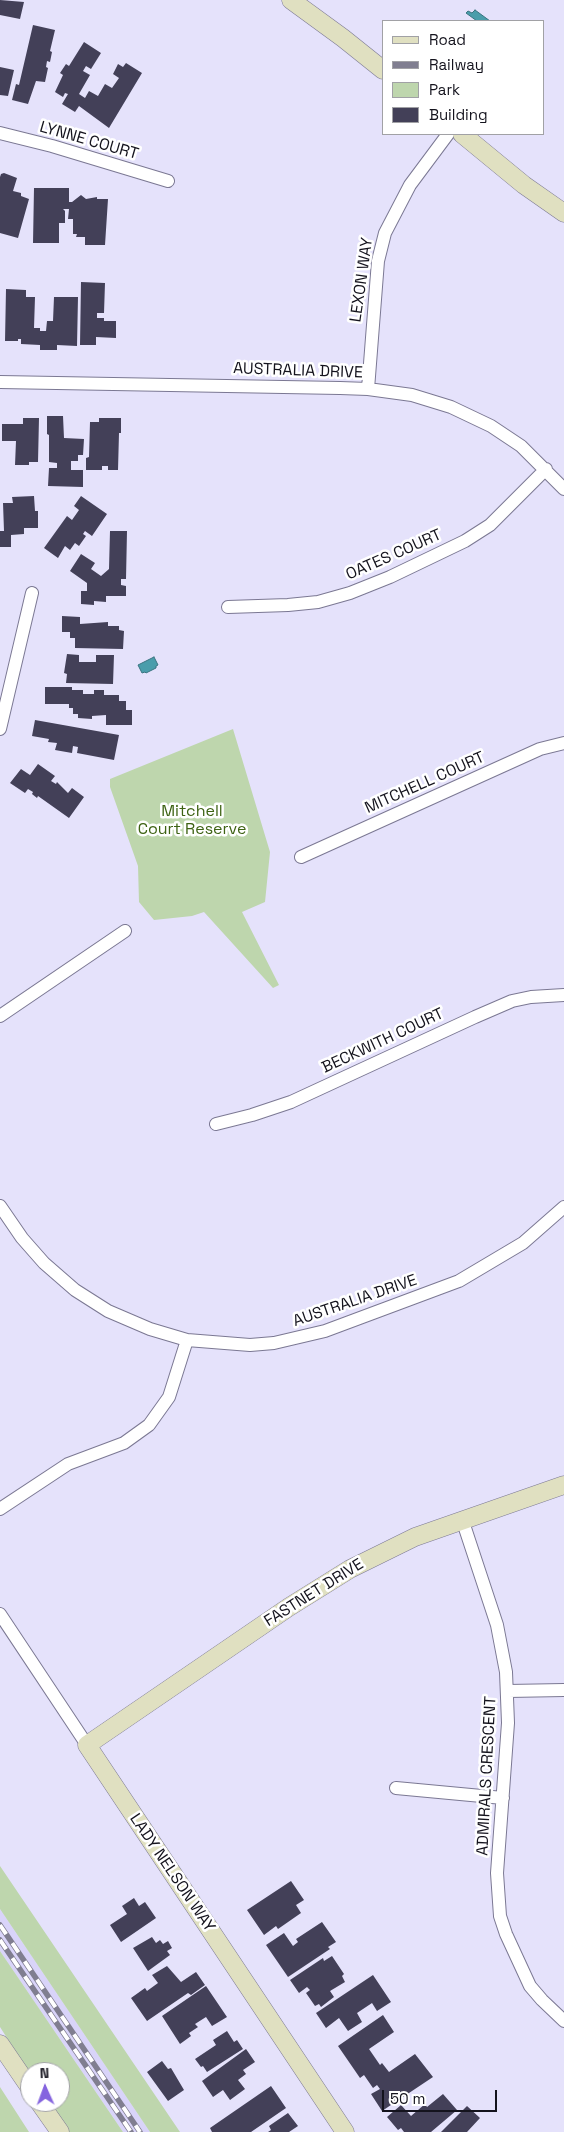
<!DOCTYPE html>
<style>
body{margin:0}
#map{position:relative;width:564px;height:2132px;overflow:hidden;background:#e5e2fb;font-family:"Space Grotesk",sans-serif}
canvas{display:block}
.legend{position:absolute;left:382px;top:20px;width:162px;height:115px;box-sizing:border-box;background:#fff;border:1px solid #a1a1a5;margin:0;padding:6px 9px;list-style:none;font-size:15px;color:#14131d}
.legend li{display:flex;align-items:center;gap:10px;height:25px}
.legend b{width:25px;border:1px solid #a1a1a5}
.north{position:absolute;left:20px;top:2062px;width:50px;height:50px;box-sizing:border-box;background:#fff;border:1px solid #a1a1a5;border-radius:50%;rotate:358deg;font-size:14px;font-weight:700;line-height:20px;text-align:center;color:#14131d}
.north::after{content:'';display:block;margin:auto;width:18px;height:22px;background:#8564df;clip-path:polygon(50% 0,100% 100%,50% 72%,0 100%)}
.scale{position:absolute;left:382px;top:2090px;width:115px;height:22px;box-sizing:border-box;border:2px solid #14131d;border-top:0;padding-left:6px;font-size:15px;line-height:18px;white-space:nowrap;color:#14131d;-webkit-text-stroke:4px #fff;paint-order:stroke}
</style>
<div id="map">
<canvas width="564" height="2132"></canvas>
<ul class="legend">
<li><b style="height:6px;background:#e0e0c1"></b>Road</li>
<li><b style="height:6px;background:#807e90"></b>Railway</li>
<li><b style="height:14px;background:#bed6ad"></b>Park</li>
<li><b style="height:14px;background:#434058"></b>Building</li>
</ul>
<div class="north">N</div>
<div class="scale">50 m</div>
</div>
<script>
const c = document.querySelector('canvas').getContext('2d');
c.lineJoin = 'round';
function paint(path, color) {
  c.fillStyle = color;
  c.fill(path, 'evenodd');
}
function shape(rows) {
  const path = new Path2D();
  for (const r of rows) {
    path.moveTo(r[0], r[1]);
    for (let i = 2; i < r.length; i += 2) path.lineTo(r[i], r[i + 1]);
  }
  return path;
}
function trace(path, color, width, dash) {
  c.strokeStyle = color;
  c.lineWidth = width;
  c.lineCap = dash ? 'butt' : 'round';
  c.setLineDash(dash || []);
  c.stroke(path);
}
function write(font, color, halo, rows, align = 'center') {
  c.font = font + ' "Space Grotesk",sans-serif';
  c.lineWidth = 5;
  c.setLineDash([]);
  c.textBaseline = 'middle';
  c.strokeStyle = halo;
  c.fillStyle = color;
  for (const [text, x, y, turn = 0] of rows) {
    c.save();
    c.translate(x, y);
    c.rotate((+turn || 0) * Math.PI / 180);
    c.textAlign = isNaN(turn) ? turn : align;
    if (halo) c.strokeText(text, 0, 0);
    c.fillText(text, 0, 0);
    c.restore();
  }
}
const built = shape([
 [0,1909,150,2132,123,2132,0,1951]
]);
const green = shape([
 [233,729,270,852,265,902,242,912,279,985,273,988,204,912,192,916,154,920,139,902,138,866,110,787,110,779],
 [0,1866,180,2132,150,2132,0,1909],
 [0,1951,123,2132,68,2132,49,2102,60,2102,60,2072,30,2072,30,2074,0,2027],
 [0,2087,29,2132,0,2132]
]);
const water = shape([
 [475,10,490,21,477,21,466,13,468,11,472,13,475,10],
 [154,657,158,665,156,666,156,668,146,673,145,672,142,673,138,665,154,657]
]);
const building = shape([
 [0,0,24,2,20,19,0,15],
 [33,25,55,30,50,51,52,52,50,62,47,61,46,67,48,68,45,82,36,81,28,104,12,100,16,84,19,85],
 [84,42,101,53,91,69,86,66,83,71,90,75,79,94,85,98,89,91,98,96,105,84,112,88,119,78,113,74,118,64,123,67,126,63,142,73,109,128,79,106,75,112,62,104,68,94,65,93,63,97,55,92,63,75,60,73,66,64,69,66],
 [0,67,14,70,8,96,0,95],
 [4,173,17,178,13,191,21,193,21,196,29,199,18,238,0,233,0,177,1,174],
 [34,188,69,188,69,202,72,202,81,195,86,199,97,197,97,199,108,199,105,245,85,245,85,237,76,237,77,234,73,234,73,219,68,219,69,209,63,209,65,211,65,223,59,223,59,243,33,243],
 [81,282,105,283,104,313,97,313,97,318,104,318,104,321,116,321,116,338,96,337,96,345,80,345],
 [6,289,26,290,26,297,35,297,34,328,40,328,40,331,46,331,47,321,53,321,54,297,78,297,77,346,57,345,57,350,40,350,40,345,21,344,21,339,18,339,18,341,5,341],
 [47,416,63,416,64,438,84,439,83,455,78,455,78,461,71,461,71,470,83,470,83,487,48,486,49,468,57,468,57,463,49,462,49,435,47,434],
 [23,418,39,418,38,462,29,462,29,465,15,465,16,441,2,441,2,424,23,424],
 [99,418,121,418,121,433,119,433,118,470,108,470,108,466,102,466,102,470,86,470,86,458,89,457,90,422,99,422],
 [34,496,35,511,38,511,38,528,24,528,24,534,11,535,11,547,0,547,0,531,4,531,3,503,13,503,12,497],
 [81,496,107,514,92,536,85,531,83,534,86,536,79,546,75,543,70,550,65,546,58,558,44,548,67,516,72,520,79,510,74,506],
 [110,531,127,531,126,579,121,579,121,585,126,586,126,596,106,596,106,602,94,601,94,605,81,604,81,591,87,591,87,583,70,571,81,554,95,563,91,569,101,576,109,569],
 [62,616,80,617,80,624,108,622,108,626,119,626,119,630,124,631,123,649,75,648,75,638,70,638,70,632,62,632],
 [67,654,79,655,79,662,96,662,96,655,114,655,113,684,66,683,67,674,64,673],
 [45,687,72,687,72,690,83,690,83,694,94,694,94,690,104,690,104,695,119,695,119,701,126,701,126,710,132,710,132,725,106,725,106,715,92,716,92,719,78,718,78,714,73,714,73,708,69,708,69,704,45,704],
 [35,720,119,735,114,760,77,753,78,747,73,746,72,753,55,750,57,743,48,742,49,739,32,736],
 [38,764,55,776,51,781,56,784,57,782,68,793,72,788,84,797,69,818,38,796,37,798,32,794,33,792,28,789,25,793,10,783,21,769,30,775],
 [291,1881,304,1900,296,1905,301,1913,278,1929,276,1926,264,1935,247,1910],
 [134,1898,139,1906,145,1902,156,1918,121,1942,110,1925,127,1914,122,1906],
 [322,1922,336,1942,328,1947,330,1949,288,1977,266,1945,284,1933,293,1946,298,1942,296,1939],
 [152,1937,156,1943,160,1940,163,1944,168,1941,172,1948,167,1951,170,1955,148,1971,133,1948],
 [332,1956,344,1974,342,1976,345,1982,330,1991,334,1997,321,2007,319,2004,315,2006,306,1993,310,1990,307,1987,299,1993,290,1980,323,1958,324,1961],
 [167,1966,181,1982,196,1972,205,1985,191,1995,188,1993,147,2021,131,1998,145,1988,147,1991,158,1983,152,1975],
 [373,1975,391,2002,377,2011,372,2003,357,2013,362,2022,348,2031,339,2018,326,2028,316,2013],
 [206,1986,227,2017,212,2026,206,2017,195,2024,198,2027,189,2033,191,2036,180,2044,162,2016],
 [383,2015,394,2032,369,2049,380,2065,382,2063,389,2072,415,2054,433,2077,382,2111,371,2094,380,2089,377,2085,373,2088,364,2075,360,2078,338,2046],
 [227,2031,234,2042,237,2040,243,2049,207,2072,203,2066,201,2067,195,2059,216,2045,213,2040],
 [246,2049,255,2062,243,2070,246,2074,238,2080,245,2089,230,2100,223,2090,213,2097,202,2081],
 [162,2061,168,2069,171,2068,184,2090,168,2101,147,2072],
 [271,2086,286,2108,251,2132,212,2132,210,2128],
 [443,2094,457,2110,431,2132,404,2132,401,2128,398,2130,387,2117,401,2105,411,2116,425,2104,427,2107],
 [467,2106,480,2118,467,2132,441,2132],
 [288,2113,298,2126,289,2132,268,2132,271,2130,269,2126]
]);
const street = shape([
 [0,133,52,146,168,181],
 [0,382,340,388,368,389,412,395,451,407,491,426,521,446,564,489],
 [368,389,378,261,385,233,410,185,448,134],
 [228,607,288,605,318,602,350,593,390,577,465,541,490,525,546,469],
 [0,729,32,593],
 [301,857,540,749,564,743],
 [0,1016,125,931],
 [216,1124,252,1115,291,1102,475,1017,512,1001,531,997,564,995],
 [0,1206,22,1238,44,1263,75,1290,108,1311,150,1329,187,1340,250,1345,274,1343,325,1331,459,1281,523,1243,564,1207],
 [0,1509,68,1464,124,1443,149,1425,169,1397,187,1340],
 [462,1519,497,1625,506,1672,508,1723,497,1873,500,1916,506,1934,530,1986,542,2000,564,2021],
 [0,1614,87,1745],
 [508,1691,564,1690],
 [396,1788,503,1798]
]);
const secondary = shape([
 [291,0,343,38,383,70],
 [462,134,524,185,564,213],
 [0,2044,30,2088],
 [39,2102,60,2132],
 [345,2132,87,1745,289,1607,350,1569,415,1537,564,1485]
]);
const rail = shape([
 [0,1925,140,2132],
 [0,1940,131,2132]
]);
const streetNames = [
 ["LYNNE COURT",89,141,16],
 ["LEXON WAY",362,280,-82],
 ["AUSTRALIA DRIVE",298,371,2],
 ["OATES COURT",394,555,-24],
 ["MITCHELL COURT",425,783,-24],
 ["BECKWITH COURT",383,1041,-25],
 ["AUSTRALIA DRIVE",355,1301,-19],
 ["FASTNET DRIVE",314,1593,-32],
 ["ADMIRALS CRESCENT",487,1776,-87],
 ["LADY NELSON WAY",172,1873,56]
];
const parkNames = [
 ["Mitchell",192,812],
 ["Court Reserve",192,830]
];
paint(built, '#d9d4f9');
paint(green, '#bed6ad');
paint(water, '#4a9dab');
trace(water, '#3a7480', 1);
paint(building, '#434058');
trace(street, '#7b7893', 14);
trace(secondary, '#7b7893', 19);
trace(street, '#fff', 12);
trace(secondary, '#e0e0c1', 18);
trace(rail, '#807e90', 5.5);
trace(rail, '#fff', 4, [11]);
write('16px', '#14131d', '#fff', streetNames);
write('16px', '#3d6213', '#fff', parkNames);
</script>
